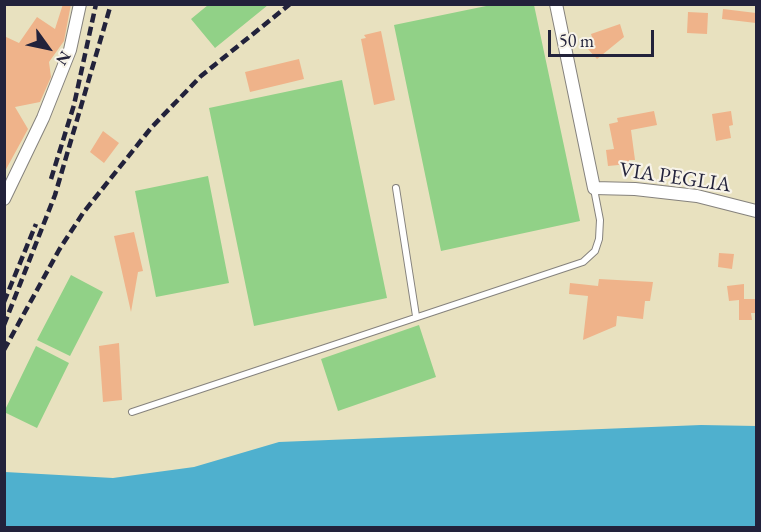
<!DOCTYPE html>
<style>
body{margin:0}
#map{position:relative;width:761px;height:532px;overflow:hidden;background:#e8e1bf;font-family:"EB Garamond",serif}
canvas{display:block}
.frame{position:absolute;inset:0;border:6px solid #22223b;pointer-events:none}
.north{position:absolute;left:18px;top:18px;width:60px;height:60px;-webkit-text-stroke:4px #f7f3e8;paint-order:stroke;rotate:123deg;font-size:16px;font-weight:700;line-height:24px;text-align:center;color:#22223b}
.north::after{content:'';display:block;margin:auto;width:21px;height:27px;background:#22223b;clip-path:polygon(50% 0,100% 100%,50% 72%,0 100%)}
.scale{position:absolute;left:548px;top:30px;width:106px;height:27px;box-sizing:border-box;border:3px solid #22223b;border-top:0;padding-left:8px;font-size:18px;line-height:21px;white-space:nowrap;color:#22223b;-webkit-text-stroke:4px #f7f3e8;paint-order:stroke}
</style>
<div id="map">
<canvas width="761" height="532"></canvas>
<div class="frame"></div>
<div class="north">N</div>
<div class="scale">50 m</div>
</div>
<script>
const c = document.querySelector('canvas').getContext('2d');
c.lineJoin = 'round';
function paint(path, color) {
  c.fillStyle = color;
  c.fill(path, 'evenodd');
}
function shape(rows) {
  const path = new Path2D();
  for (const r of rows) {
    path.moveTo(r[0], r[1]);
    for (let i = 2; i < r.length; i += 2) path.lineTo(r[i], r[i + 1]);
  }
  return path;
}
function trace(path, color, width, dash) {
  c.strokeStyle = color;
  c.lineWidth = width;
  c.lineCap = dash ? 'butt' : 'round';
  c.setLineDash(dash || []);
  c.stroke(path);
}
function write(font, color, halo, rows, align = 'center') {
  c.font = font + ' "EB Garamond",serif';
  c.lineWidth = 4.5;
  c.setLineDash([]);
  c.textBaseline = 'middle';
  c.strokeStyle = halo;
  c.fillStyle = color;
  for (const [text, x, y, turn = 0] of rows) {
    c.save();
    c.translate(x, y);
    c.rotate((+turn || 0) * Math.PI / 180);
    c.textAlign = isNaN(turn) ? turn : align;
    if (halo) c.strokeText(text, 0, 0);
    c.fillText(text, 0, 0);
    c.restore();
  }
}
const green = shape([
 [208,5,208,4,268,5,215,48,191,19],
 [491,5,534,5,580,221,441,251,394,25],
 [342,80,387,298,254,326,209,108],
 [208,176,229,283,156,297,135,191],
 [71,275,103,292,70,356,37,340],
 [419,325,436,377,338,411,321,359],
 [36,346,69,363,37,428,4,412]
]);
const water = shape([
 [701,425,756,426,756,527,5,527,5,472,113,478,194,467,279,442]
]);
const building = shape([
 [63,4,71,4,64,41,49,62,51,77,40,102,15,107,28,129,4,173,4,36,19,43,37,17,55,29],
 [723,9,756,13,756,23,722,19],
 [688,12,708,13,707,34,687,33],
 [620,24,624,37,597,59,587,48,594,43,591,34],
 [381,31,395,100,374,105,361,39,366,38,364,35],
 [299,59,304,79,250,92,245,72],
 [654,111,657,125,631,130,635,160,629,160,629,164,608,166,606,150,614,149,609,124,618,122,617,118],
 [731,111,733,125,729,126,731,138,716,141,712,114],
 [103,131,119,143,104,163,90,152],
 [134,232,143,271,138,272,131,312,114,236],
 [719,253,734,254,732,269,718,267],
 [599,279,653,282,650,301,645,301,643,319,617,316,616,326,583,340,588,296,569,294,570,283,598,286],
 [744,284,744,299,756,299,756,313,751,313,752,320,739,320,739,300,729,301,727,286],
 [119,343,122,400,103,402,99,346]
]);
const service = shape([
 [396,188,416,316],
 [132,412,583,262,595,251,599,239,600,220,594,189]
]);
const minor = shape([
 [556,4,594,188,635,189,697,196,756,211],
 [4,199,43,118,70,50,80,4]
]);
const rail = shape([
 [51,179,74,105,96,4],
 [4,302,36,224],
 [4,325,55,195,111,4],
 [4,350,59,250,83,213,151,128,201,76,290,4]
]);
const streetNames = [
 ["VIA PEGLIA",675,178,8]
];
paint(green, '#91d187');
paint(water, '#4fb0ce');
paint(building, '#efb38a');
trace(service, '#85827d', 8);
trace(minor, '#85827d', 14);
trace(service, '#fff', 6);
trace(minor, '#fff', 12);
trace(rail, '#22223b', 4.5, [9, 4.5]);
write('21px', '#22223b', '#f7f3e8', streetNames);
</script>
